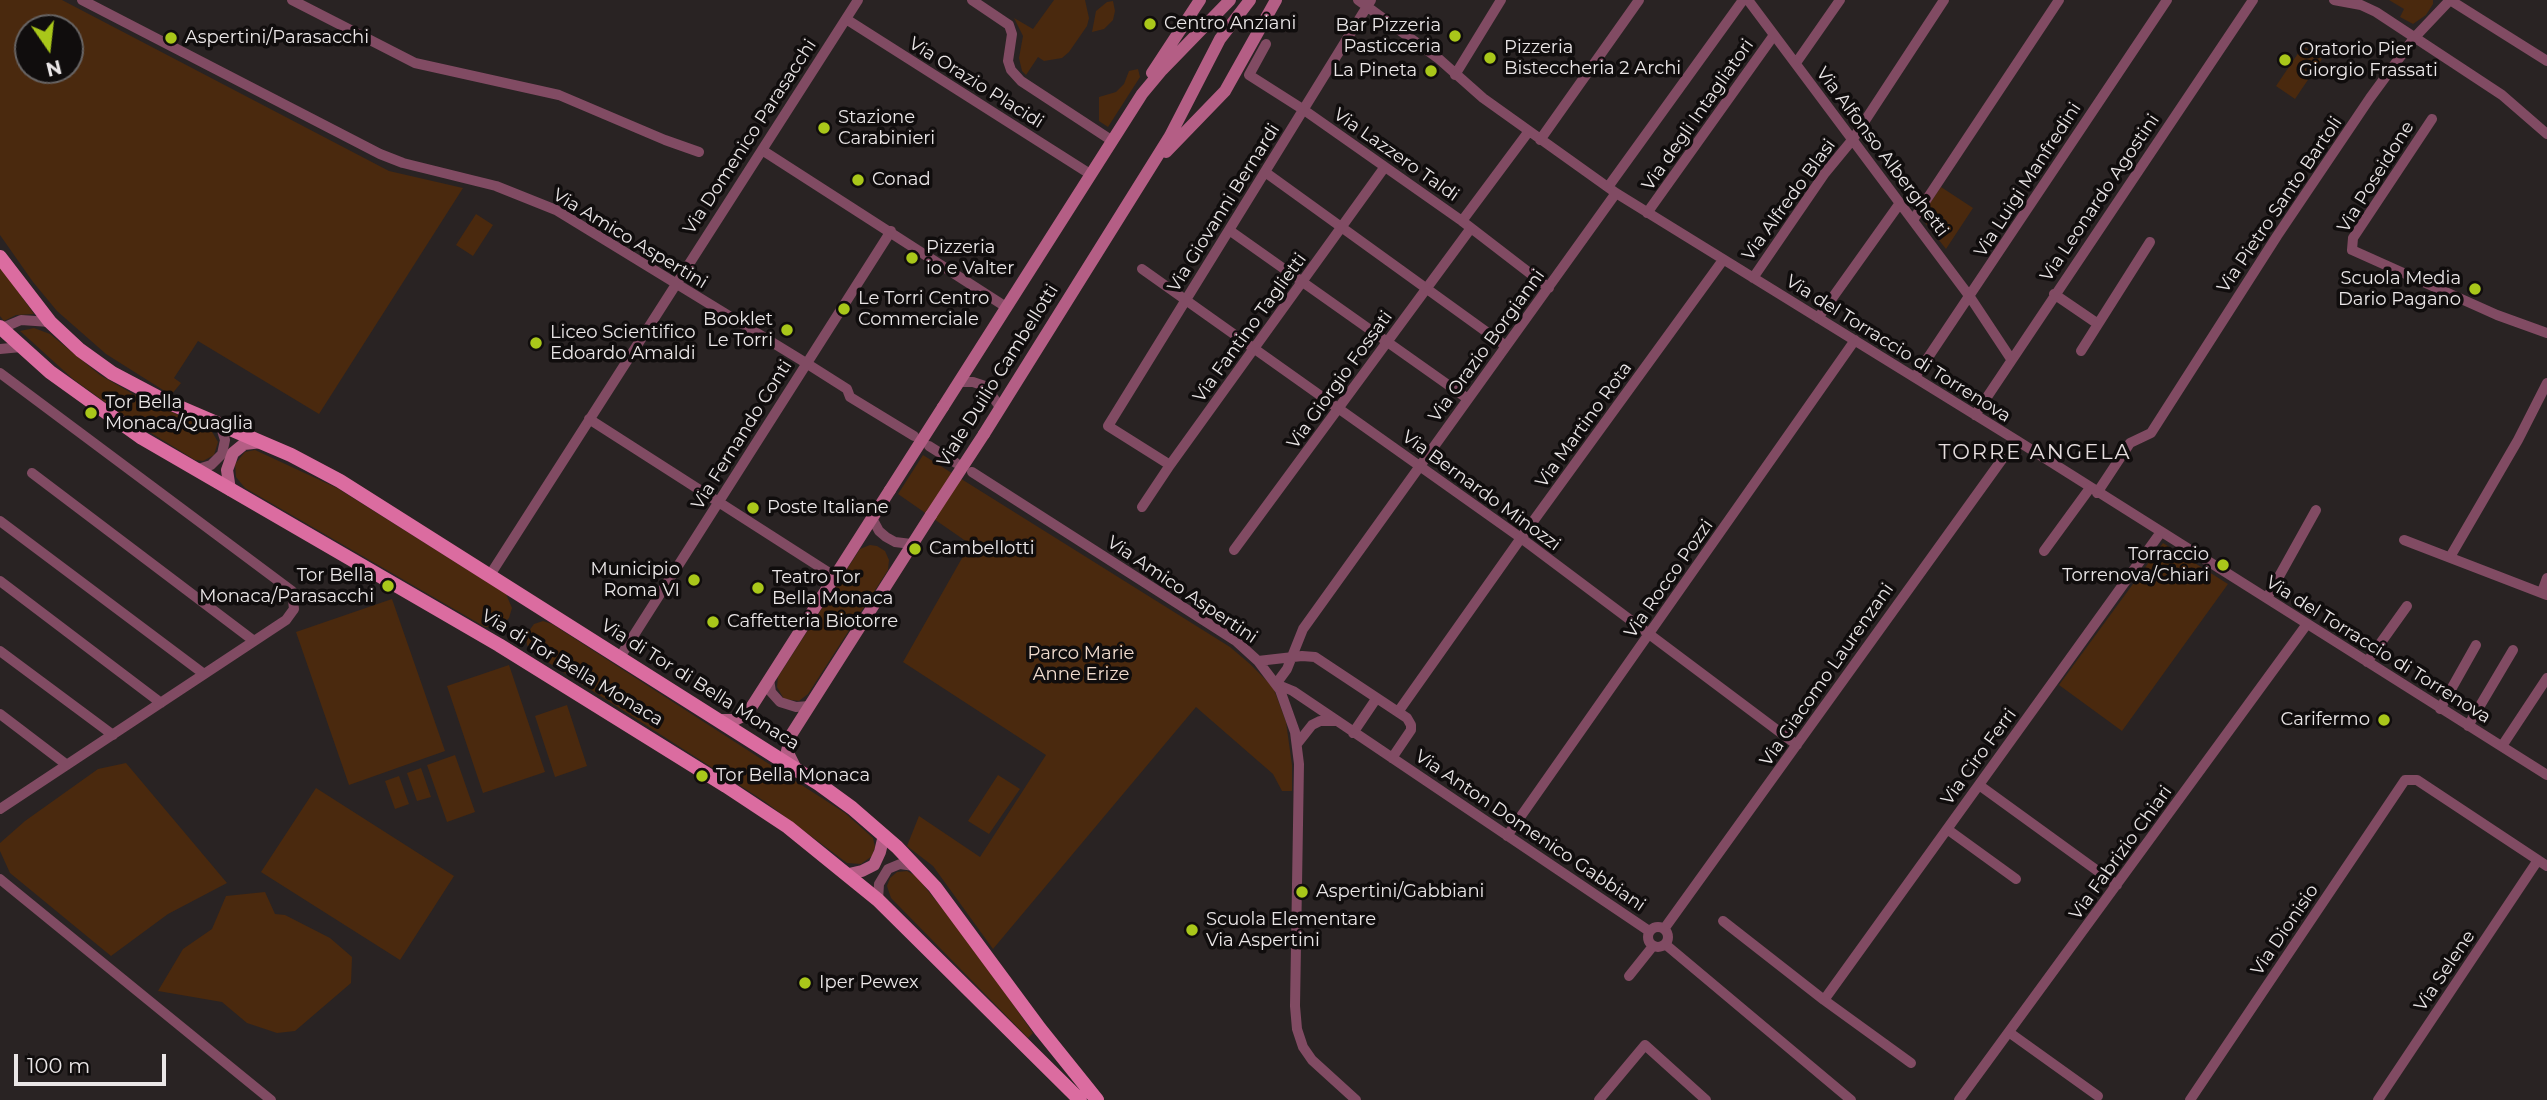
<!DOCTYPE html>
<style>
body{margin:0}
#map{position:relative;width:2547px;height:1100px;overflow:hidden;background:#292323;font-family:Montserrat,sans-serif}
canvas{display:block}
.north{position:absolute;left:14px;top:14px;width:70px;height:70px;box-sizing:border-box;background:#100d0d;border:2px solid #676464;border-radius:50%;rotate:166deg;font-size:19px;font-weight:700;line-height:28px;text-align:center;color:#eae6e7}
.north::after{content:'';display:block;margin:auto;width:24px;height:32px;background:#a9c71a;clip-path:polygon(50% 0,100% 100%,50% 72%,0 100%)}
.scale{position:absolute;left:14px;top:1054px;width:152px;height:32px;box-sizing:border-box;border:4px solid #eae6e7;border-top:0;padding-left:9px;font-size:21px;line-height:24px;white-space:nowrap;color:#eae6e7;-webkit-text-stroke:5px #100d0d;paint-order:stroke}
</style>
<div id="map">
<canvas width="2547" height="1100"></canvas>
<div class="north">N</div>
<div class="scale">100 m</div>
</div>
<script>
const c = document.querySelector('canvas').getContext('2d');
c.lineJoin = 'round';
function paint(path, color) {
  c.fillStyle = color;
  c.fill(path, 'evenodd');
}
function shape(rows) {
  const path = new Path2D();
  for (const r of rows) {
    if (r.length === 3) {
      path.moveTo(r[0] + r[2], r[1]);
      path.arc(r[0], r[1], r[2], 0, 2 * Math.PI);
      continue;
    }
    path.moveTo(r[0], r[1]);
    for (let i = 2; i < r.length; i += 2) path.lineTo(r[i], r[i + 1]);
  }
  return path;
}
function trace(path, color, width, dash) {
  c.strokeStyle = color;
  c.lineWidth = width;
  c.lineCap = dash ? 'butt' : 'round';
  c.setLineDash(dash || []);
  c.stroke(path);
}
function write(font, color, halo, rows, align = 'center') {
  c.font = font + ' Montserrat,sans-serif';
  c.lineWidth = 7;
  c.setLineDash([]);
  c.textBaseline = 'middle';
  c.strokeStyle = halo;
  c.fillStyle = color;
  for (const [text, x, y, turn = 0] of rows) {
    c.save();
    c.translate(x, y);
    c.rotate((+turn || 0) * Math.PI / 180);
    c.textAlign = isNaN(turn) ? turn : align;
    if (halo) c.strokeText(text, 0, 0);
    c.fillText(text, 0, 0);
    c.restore();
  }
}
const green = shape([
 [0,0,62,0,389,171,463,188,319,414,198,341,174,378,181,383,171,395,106,354,57,311,33,282,0,235],
 [28,28,70,28,70,70,28,70],
 [1054,0,1085,0,1089,18,1087,26,1069,52,1062,58,1044,61,1038,57,1026,75,1022,71,1019,58,1023,36,1014,18,1033,29],
 [2389,0,2433,0,2433,4,2426,15,2413,24,2400,17,2404,9],
 [1113,1,1115,11,1113,20,1104,29,1092,32,1096,11,1107,2],
 [2303,46,2322,59,2295,99,2276,86],
 [1138,69,1140,77,1108,127,1099,121,1099,97,1116,92,1124,84,1129,71],
 [1941,187,1973,208,1946,249,1923,220,1924,212],
 [476,214,493,225,473,256,456,245],
 [0,266,34,314,16,315,4,321,0,316],
 [34,328,50,334,100,375,133,394,211,430,218,442,214,455,203,461,195,460,130,420,73,379,20,331],
 [255,450,337,488,506,594,512,608,509,618,501,626,485,627,245,488,236,477,235,464,245,452],
 [923,455,1230,647,1250,664,1273,687,1286,722,1292,765,1292,791,1282,791,1273,774,1196,707,993,949,933,866,907,846,919,816,980,857,1046,755,903,662,970,544,898,494],
 [2163,543,2228,584,2122,731,2059,685],
 [870,545,877,546,885,551,889,560,888,570,808,694,799,701,784,699,777,687,778,677,860,549],
 [392,599,445,751,349,785,296,632],
 [543,621,552,624,845,813,873,838,875,847,872,856,861,864,847,863,764,801,532,652,527,645,526,635,534,624],
 [509,665,545,772,483,793,447,686],
 [567,705,587,766,555,777,535,716],
 [455,755,475,812,447,822,427,765],
 [126,763,227,883,168,914,111,956,10,873,0,851,0,843,25,821,98,769],
 [421,768,431,797,417,801,407,773],
 [998,775,1020,789,989,834,968,821],
 [399,776,409,804,395,809,385,781],
 [316,788,454,876,400,960,261,872],
 [907,871,916,876,972,945,1033,1033,1028,1038,891,898,887,886,890,878,897,872],
 [265,892,275,914,285,915,330,938,352,957,351,983,295,1031,277,1033,247,1023,222,1002,158,991,183,949,212,929,226,896]
]);
const street = shape([
 [82,0,380,154,403,163,496,186,556,210,806,363,847,389,850,397,914,436],
 [292,0,415,63,559,95,665,140,699,152],
 [972,0,1009,25,1012,34,1008,61,1011,70,1021,81,1111,140],
 [1358,0,1439,59,1483,98,1616,193,2016,440,2547,775],
 [1748,0,1970,297,2011,359],
 [2334,0,2361,5,2376,12,2502,95,2547,134],
 [2450,0,2547,61],
 [846,19,1090,174],
 [1266,44,1249,75,1304,110,1462,221,1549,288],
 [1796,63,1840,0],
 [1455,75,1501,0],
 [2432,119,2353,238,2352,250,2497,315,2547,333],
 [1540,140,1639,0],
 [762,150,1006,307],
 [1265,172,1506,346],
 [1608,187,1743,0],
 [1616,193,1303,629,1287,669,1276,684,1293,691,1649,931],
 [1647,213,1774,35],
 [1913,220,2059,0],
 [1462,221,1529,131],
 [1229,230,1468,399],
 [1142,269,1521,538,1797,745],
 [1753,278,1825,173,1853,139,1944,0],
 [2054,294,2098,324],
 [1818,318,1900,203],
 [0,329,21,320,50,322],
 [0,349,21,347],
 [2081,351,2150,242],
 [0,373,292,591,294,609,286,620,0,809],
 [1915,377,2167,0],
 [960,382,973,382,985,386,1000,407],
 [1975,415,2253,0],
 [589,419,834,576],
 [929,446,956,463],
 [1170,465,1108,426,1371,0],
 [195,470,211,465,222,454,225,440,220,424],
 [972,472,1236,641,1258,661,1280,690,1295,732,1299,764,1295,1006,1297,1029,1303,1047,1312,1060,1356,1100],
 [32,473,254,641],
 [2097,493,2130,443,2151,433,2277,236,2370,98,2414,38,2450,0],
 [1142,507,1170,465,1384,168],
 [872,518,879,531,886,537,895,542,911,544],
 [0,521,204,674],
 [2404,540,2547,595],
 [1234,550,1471,228],
 [2044,551,2090,488],
 [2450,557,2518,440,2547,383],
 [490,575,858,0],
 [0,581,161,703],
 [2542,592,2547,578],
 [2267,598,2316,510],
 [0,651,113,735],
 [620,657,891,231],
 [1258,661,1302,656,1315,657,1407,718,1411,725,1411,730,1392,758],
 [2367,662,2407,606],
 [769,679,771,692,780,702,796,707,810,706],
 [2440,709,2476,645],
 [1398,712,1521,538,1723,260],
 [0,714,67,765],
 [2468,726,2513,650],
 [1353,733,1376,699],
 [1297,744,1312,725,1320,721,1335,721],
 [2502,746,2547,678],
 [1979,785,2117,885],
 [1947,829,2016,879],
 [1507,836,1855,340],
 [0,879,271,1100],
 [878,900,879,884,888,869,900,864,914,866],
 [1723,921,1824,1000,1911,1063],
 [1658,937,10],
 [1664,929,2016,440],
 [1665,944,1851,1100],
 [1629,976,1653,946],
 [1824,1000,2161,532],
 [2010,1033,2098,1096],
 [1599,1100,1645,1045,1706,1100],
 [1959,1100,2307,624],
 [2190,1100,2405,780,2417,780,2547,866],
 [2378,1100,2538,860]
]);
const secondary = shape([
 [1152,73,1200,0],
 [1166,152,1225,91,1276,0],
 [943,407,1142,94,1162,70,1230,0],
 [984,434,1170,136,1220,39,1250,0],
 [230,490,227,470,233,453,244,444,262,442],
 [719,720,735,720,747,714,890,490],
 [796,769,787,751,791,735,931,515],
 [849,874,862,871,874,865,880,852,884,835]
]);
const primary = shape([
 [0,257,50,322,80,350,112,373,165,401,291,455,340,481,819,784,852,808,897,847,935,887,1040,1029,1097,1100],
 [0,327,50,372,142,438,499,645,726,786,788,827,878,900,1080,1100]
]);
const secondaryBridge = shape([
 [890,490,943,407],
 [931,515,984,434]
]);
const markers = [
 [1150,24,7,"#a9c71a"],
 [1455,36,7,"#a9c71a"],
 [171,38,7,"#a9c71a"],
 [1490,58,7,"#a9c71a"],
 [2285,60,7,"#a9c71a"],
 [1431,71,7,"#a9c71a"],
 [824,128,7,"#a9c71a"],
 [858,180,7,"#a9c71a"],
 [912,258,7,"#a9c71a"],
 [2475,289,7,"#a9c71a"],
 [844,309,7,"#a9c71a"],
 [787,330,7,"#a9c71a"],
 [536,343,7,"#a9c71a"],
 [91,413,7,"#a9c71a"],
 [753,508,7,"#a9c71a"],
 [915,549,7,"#a9c71a"],
 [2223,565,7,"#a9c71a"],
 [694,580,7,"#a9c71a"],
 [388,586,7,"#a9c71a"],
 [758,588,7,"#a9c71a"],
 [713,622,7,"#a9c71a"],
 [2384,720,7,"#a9c71a"],
 [702,776,7,"#a9c71a"],
 [1302,892,7,"#a9c71a"],
 [1192,930,7,"#a9c71a"],
 [805,983,7,"#a9c71a"]
];
const poiNames = [
 ["Centro Anziani",1164,24],
 ["Bar Pizzeria",1441,26,"right"],
 ["Pasticceria",1441,47,"right"],
 ["Aspertini/Parasacchi",185,38],
 ["Pizzeria",1504,48],
 ["Bisteccheria 2 Archi",1504,69],
 ["Oratorio Pier",2299,50],
 ["Giorgio Frassati",2299,71],
 ["La Pineta",1417,71,"right"],
 ["Stazione",838,118],
 ["Carabinieri",838,139],
 ["Conad",872,180],
 ["Pizzeria",926,248],
 ["io e Valter",926,269],
 ["Scuola Media",2461,279,"right"],
 ["Dario Pagano",2461,300,"right"],
 ["Le Torri Centro",858,299],
 ["Commerciale",858,320],
 ["Booklet",773,320,"right"],
 ["Le Torri",773,341,"right"],
 ["Liceo Scientifico",550,333],
 ["Edoardo Amaldi",550,354],
 ["Tor Bella",105,403],
 ["Monaca/Quaglia",105,424],
 ["Poste Italiane",767,508],
 ["Cambellotti",929,549],
 ["Torraccio",2209,555,"right"],
 ["Torrenova/Chiari",2209,576,"right"],
 ["Municipio",680,570,"right"],
 ["Roma VI",680,591,"right"],
 ["Tor Bella",374,576,"right"],
 ["Monaca/Parasacchi",374,597,"right"],
 ["Teatro Tor",772,578],
 ["Bella Monaca",772,599],
 ["Caffetteria Biotorre",727,622],
 ["Carifermo",2370,720,"right"],
 ["Tor Bella Monaca",716,776],
 ["Aspertini/Gabbiani",1316,892],
 ["Scuola Elementare",1206,920],
 ["Via Aspertini",1206,941],
 ["Iper Pewex",819,983]
];
const streetNames = [
 ["Via Orazio Placidi",976,83,32],
 ["Via degli Intagliatori",1698,115,-55],
 ["Via Domenico Parasacchi",750,137,-57],
 ["Via Alfonso Alberghetti",1882,152,53],
 ["Via Lazzero Taldi",1396,155,35],
 ["Via Poseidone",2376,177,-58],
 ["Via Luigi Manfredini",2028,180,-57],
 ["Via Leonardo Agostini",2100,198,-56],
 ["Via Alfredo Blasi",1789,200,-54],
 ["Via Pietro Santo Bartoli",2280,205,-56],
 ["Via Giovanni Bernardi",1224,208,-58],
 ["Via Amico Aspertini",630,239,31],
 ["Via Fantino Taglietti",1250,328,-54],
 ["Via Orazio Borgianni",1487,346,-54],
 ["Via del Torraccio di Torrenova",1898,349,32],
 ["Viale Duilio Cambellotti",998,376,-58],
 ["Via Giorgio Fossati",1340,380,-54],
 ["Via Martino Rota",1584,425,-54],
 ["Via Fernando Conti",742,435,-58],
 ["Via Bernardo Minozzi",1481,491,36],
 ["Via Rocco Pozzi",1669,579,-55],
 ["Via Amico Aspertini",1182,590,34],
 ["Via del Torraccio di Torrenova",2378,650,32],
 ["Via di Tor Bella Monaca",572,668,31],
 ["Via Giacomo Laurenzani",1827,675,-55],
 ["Via di Tor di Bella Monaca",700,685,32],
 ["Via Ciro Ferri",1979,757,-54],
 ["Via Anton Domenico Gabbiani",1530,831,34],
 ["Via Fabrizio Chiari",2121,853,-54],
 ["Via Dionisio",2285,930,-56],
 ["Via Selene",2445,971,-56]
];
const parkNames = [
 ["Parco Marie",1081,654],
 ["Anne Erize",1081,675]
];
const quarterNames = [
 ["TORRE ANGELA",2035,453]
];
paint(green, '#4a290e');
trace(street, '#814b63', 10);
trace(secondary, '#b45e85', 12);
trace(primary, '#db6ca0', 14);
trace(secondaryBridge, '#b45e85', 12);
for (const [x, y, r, color] of markers) {
  const dot = new Path2D();
  dot.arc(x, y, r, 0, 2 * Math.PI);
  c.fillStyle = color;
  c.fill(dot);
  trace(dot, '#100d0d', 2.5);
}
write('18px', '#eae6e7', '#100d0d', poiNames, 'left');
write('18px', '#eae6e7', '#100d0d', streetNames);
write('18px', '#f1dcce', '#100d0d', parkNames);
c.letterSpacing = '2px';
write('21px', '#e5ddde', '#100d0d', quarterNames);
c.letterSpacing = '0px';
</script>
